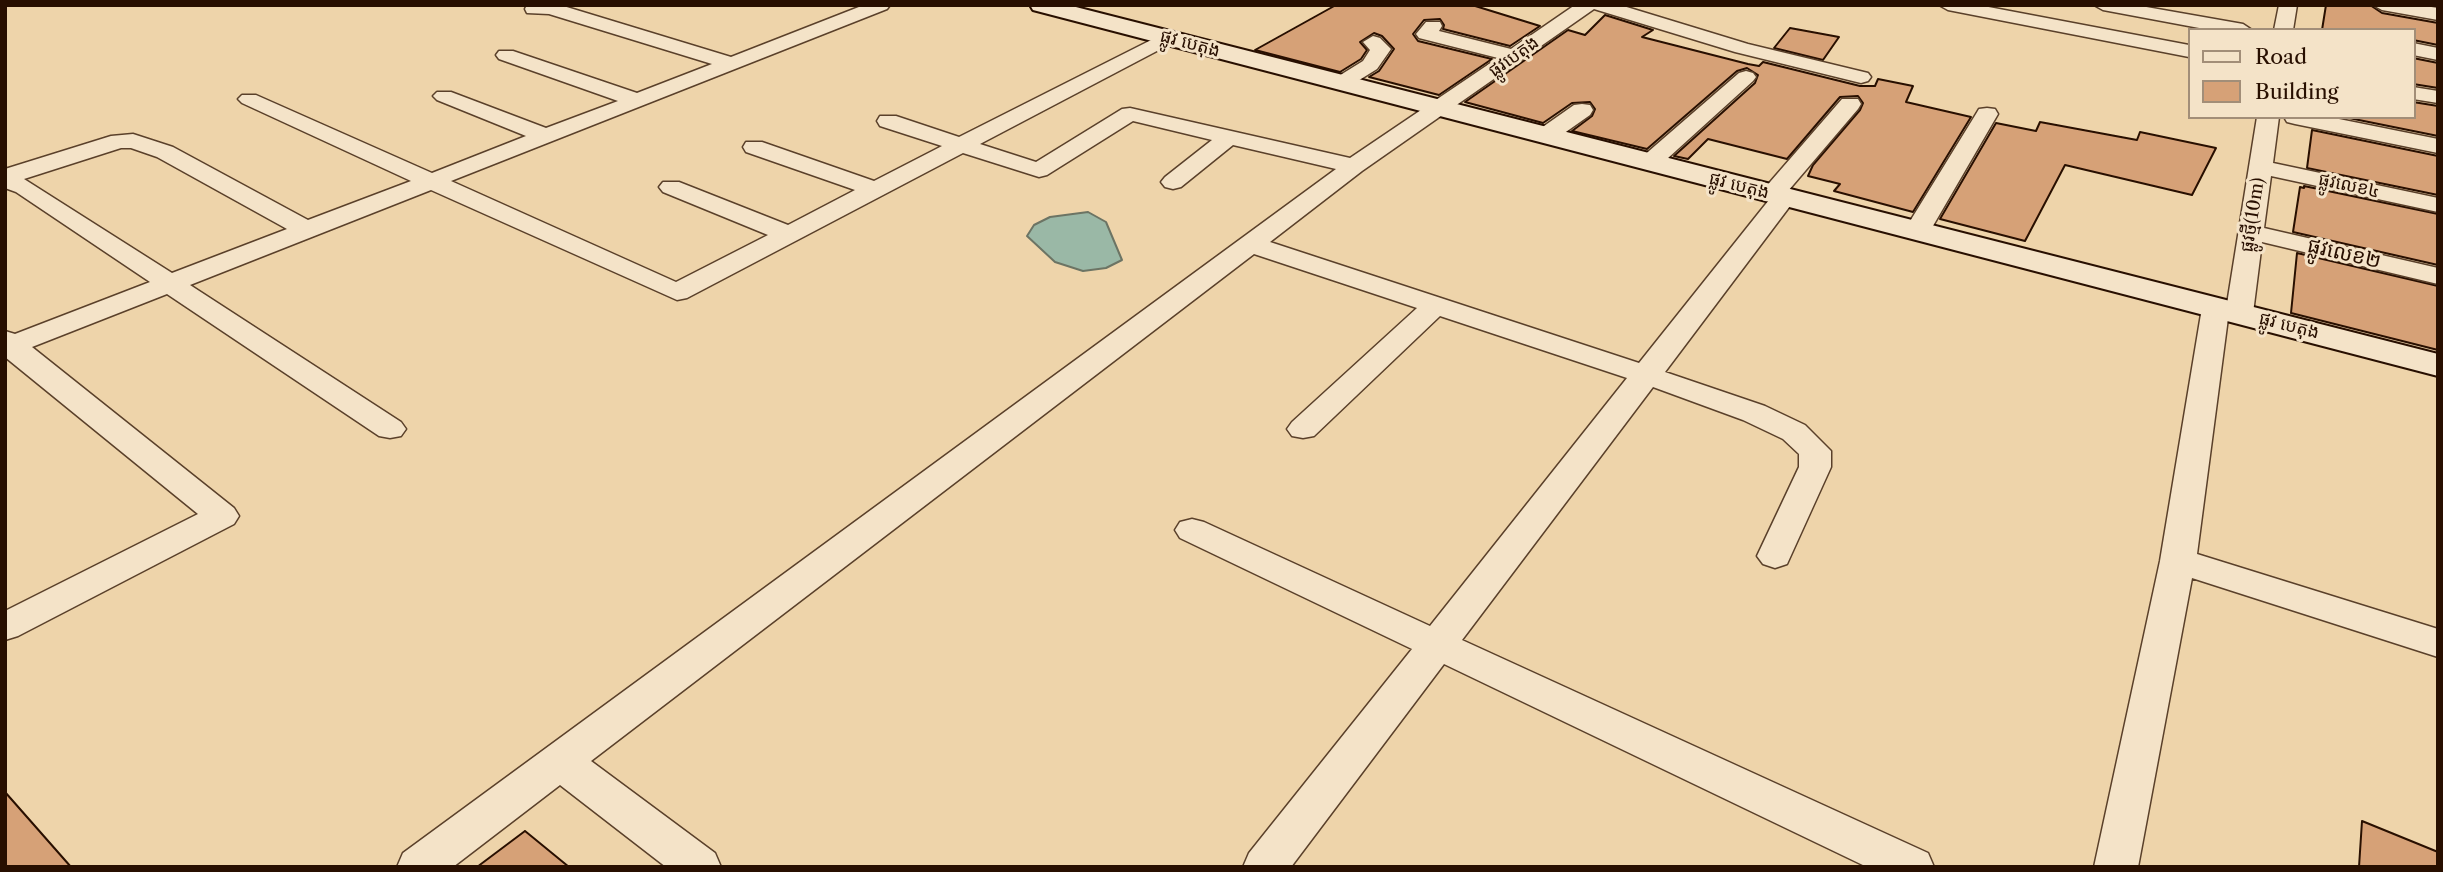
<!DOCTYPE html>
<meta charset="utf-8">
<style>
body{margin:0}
#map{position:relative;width:2443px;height:872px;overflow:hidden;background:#eed4aa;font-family:"Libre Caslon Text",serif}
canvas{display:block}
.frame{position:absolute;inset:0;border:7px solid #280f00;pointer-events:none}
.legend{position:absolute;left:2188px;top:28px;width:228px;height:91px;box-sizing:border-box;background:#f4e3c8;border:2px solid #a28e78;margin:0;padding:9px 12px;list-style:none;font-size:21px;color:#280f00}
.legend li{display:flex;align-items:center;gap:14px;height:35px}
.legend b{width:35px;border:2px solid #a28e78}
</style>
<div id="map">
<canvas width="2443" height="872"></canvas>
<div class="frame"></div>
<ul class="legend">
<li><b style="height:9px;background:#f4e3c8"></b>Road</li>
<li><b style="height:19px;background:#d6a177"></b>Building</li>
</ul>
</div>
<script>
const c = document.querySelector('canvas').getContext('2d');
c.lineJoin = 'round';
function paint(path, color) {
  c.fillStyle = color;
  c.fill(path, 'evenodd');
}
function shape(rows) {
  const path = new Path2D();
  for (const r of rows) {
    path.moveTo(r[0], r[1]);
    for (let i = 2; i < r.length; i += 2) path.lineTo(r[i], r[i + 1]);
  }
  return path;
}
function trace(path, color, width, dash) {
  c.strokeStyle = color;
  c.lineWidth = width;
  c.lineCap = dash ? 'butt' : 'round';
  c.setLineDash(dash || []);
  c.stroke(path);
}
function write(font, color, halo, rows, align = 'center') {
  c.font = font + ' "Libre Caslon Text","Noto Sans Khmer",serif';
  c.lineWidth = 6;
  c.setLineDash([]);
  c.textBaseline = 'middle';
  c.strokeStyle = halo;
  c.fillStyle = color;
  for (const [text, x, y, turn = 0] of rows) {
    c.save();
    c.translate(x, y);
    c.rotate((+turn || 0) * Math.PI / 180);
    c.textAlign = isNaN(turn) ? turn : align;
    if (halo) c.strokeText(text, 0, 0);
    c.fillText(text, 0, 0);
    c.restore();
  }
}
const water = shape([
 [1088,212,1106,222,1122,260,1106,268,1083,271,1055,262,1027,236,1034,225,1050,217,1088,212]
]);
const building = shape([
 [1336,5,1472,5,1540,26,1510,46,1443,29,1444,25,1440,19,1424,20,1413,34,1418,41,1492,59,1439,95,1369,77,1379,71,1394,49,1382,36,1374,33,1360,42,1367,50,1361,59,1340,72,1255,50,1336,5],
 [2326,5,2370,5,2382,13,2438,23,2438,45,2413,40,2413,30,2322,30,2326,5],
 [1605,15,1653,30,1642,37,1748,64,1759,66,1763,62,1860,86,1875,86,1878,79,1913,86,1906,102,1971,117,1913,212,1834,191,1840,184,1808,176,1813,165,1860,110,1863,103,1858,96,1840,97,1787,159,1708,139,1688,159,1674,156,1755,83,1758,75,1747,68,1737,71,1647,149,1572,131,1592,116,1595,109,1590,102,1572,103,1543,123,1465,102,1568,30,1585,35,1605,15],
 [1790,28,1839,37,1823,60,1774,48,1790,28],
 [2413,58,2438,63,2438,88,2413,84,2413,58],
 [2413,102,2438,106,2438,136,2344,117,2413,117,2413,102],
 [2040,122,2137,140,2140,132,2216,148,2192,195,2065,165,2025,241,1940,219,1996,123,2036,131,2040,122],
 [2312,130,2438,156,2438,195,2307,168,2312,130],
 [2304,186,2438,214,2438,265,2293,232,2300,187,2304,188,2304,186],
 [2297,253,2438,286,2438,350,2291,313,2297,253],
 [5,792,71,867,5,867,5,792],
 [2362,821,2438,852,2438,867,2359,867,2362,821],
 [525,831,569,867,477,867,525,831]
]);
const street = shape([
 [527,5,560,5,731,57,864,5,890,5,887,9,451,181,676,282,768,235,663,192,659,187,663,182,679,182,788,225,855,190,746,152,743,147,746,142,762,142,874,181,942,146,880,126,877,121,880,116,896,116,959,137,1167,32,1174,34,1177,38,1174,42,980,144,1036,162,1122,109,1130,108,1350,158,1498,58,1419,38,1416,34,1426,22,1440,22,1442,26,1439,31,1511,49,1575,5,1620,5,1748,44,1868,73,1871,77,1868,81,1861,83,1735,52,1594,9,1362,171,1270,242,1639,363,1769,200,1761,194,1764,189,1842,99,1858,99,1861,104,1858,109,1788,191,1796,197,1793,202,1665,372,1765,406,1805,425,1831,451,1831,467,1787,564,1775,568,1763,564,1757,556,1799,467,1799,454,1783,439,1743,420,1653,387,1462,640,1928,853,1934,867,1867,867,1444,664,1291,867,1243,867,1249,853,1412,649,1180,538,1175,530,1180,522,1192,519,1204,522,1430,626,1627,378,1440,316,1314,436,1303,438,1292,436,1287,429,1292,422,1417,308,1254,254,591,761,715,853,721,867,666,867,560,785,453,867,397,867,403,853,1336,169,1233,145,1181,187,1173,189,1165,187,1161,182,1165,177,1212,140,1133,121,1047,175,1039,177,963,153,687,298,677,300,431,190,190,285,401,422,406,429,401,436,390,438,379,436,167,294,32,347,234,508,239,516,234,524,18,636,5,640,5,611,198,514,5,357,5,331,15,334,150,282,16,192,5,188,5,169,111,136,133,134,173,147,308,220,411,181,242,103,238,99,242,95,256,95,432,173,526,136,437,100,433,96,437,92,451,92,546,128,618,101,499,59,496,55,499,51,513,51,637,93,712,64,549,14,527,13,525,9,527,5],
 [121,148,131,148,157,157,287,229,172,273,24,179,121,148],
 [1939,5,1978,5,2189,45,2189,57,1948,10,1939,5],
 [2094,5,2135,5,2243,24,2252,30,2210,30,2103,10,2094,5],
 [2279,5,2297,5,2293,30,2274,30,2279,5],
 [2373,5,2418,5,2438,8,2438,20,2382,10,2373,5],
 [1373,36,1380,38,1391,49,1377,69,1348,87,1334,87,1331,83,1334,79,1363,61,1370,50,1363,42,1373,36],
 [2413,43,2438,48,2438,60,2413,55,2413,43],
 [1746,71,1753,73,1756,77,1753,81,1657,168,1641,168,1637,163,1641,158,1739,73,1746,71],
 [2413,87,2438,91,2438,103,2413,99,2413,87],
 [1582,104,1590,105,1593,110,1590,115,1553,141,1537,141,1534,136,1537,131,1574,105,1582,104],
 [1987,108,1995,109,1998,114,1930,231,1926,236,1917,239,1908,236,1904,231,1976,114,1979,109,1987,108],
 [2257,117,2279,117,2273,163,2438,198,2438,212,2271,176,2264,228,2438,268,2438,284,2262,242,2253,313,2249,319,2239,321,2228,318,2197,554,2438,629,2438,657,2192,578,2138,867,2094,867,2160,561,2202,308,2206,302,2216,300,2227,304,2257,117],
 [2284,117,2329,117,2438,139,2438,153,2295,124,2287,122,2284,117]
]);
const secondary = shape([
 [1030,5,1068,5,2438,354,2438,376,1033,10,1030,5]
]);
const farStreetnames = [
 ["ផ្លូវ បេតុង",1190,44,15],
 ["ផ្លូវបេតុង",1514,57,-35],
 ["ផ្លូវ បេតុង",1739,186,14],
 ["ផ្លូវលេខ៤",2349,186,12],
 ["ផ្លូវថ្មី(10m)",2253,215,-81],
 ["ផ្លូវ បេតុង",2289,326,14]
];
const streetNames = [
 ["ផ្លូវលេខ២",2344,254,13]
];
paint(water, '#9ab8a6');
trace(water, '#6c7464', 2);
paint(building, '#d6a177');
trace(building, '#280f00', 2);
trace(street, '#5a402a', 3);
trace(secondary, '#280f00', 4);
paint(street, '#f4e3c8');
paint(secondary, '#f4e3c8');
write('18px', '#280f00', '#f4e3c8', farStreetnames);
write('21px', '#280f00', '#f4e3c8', streetNames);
</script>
